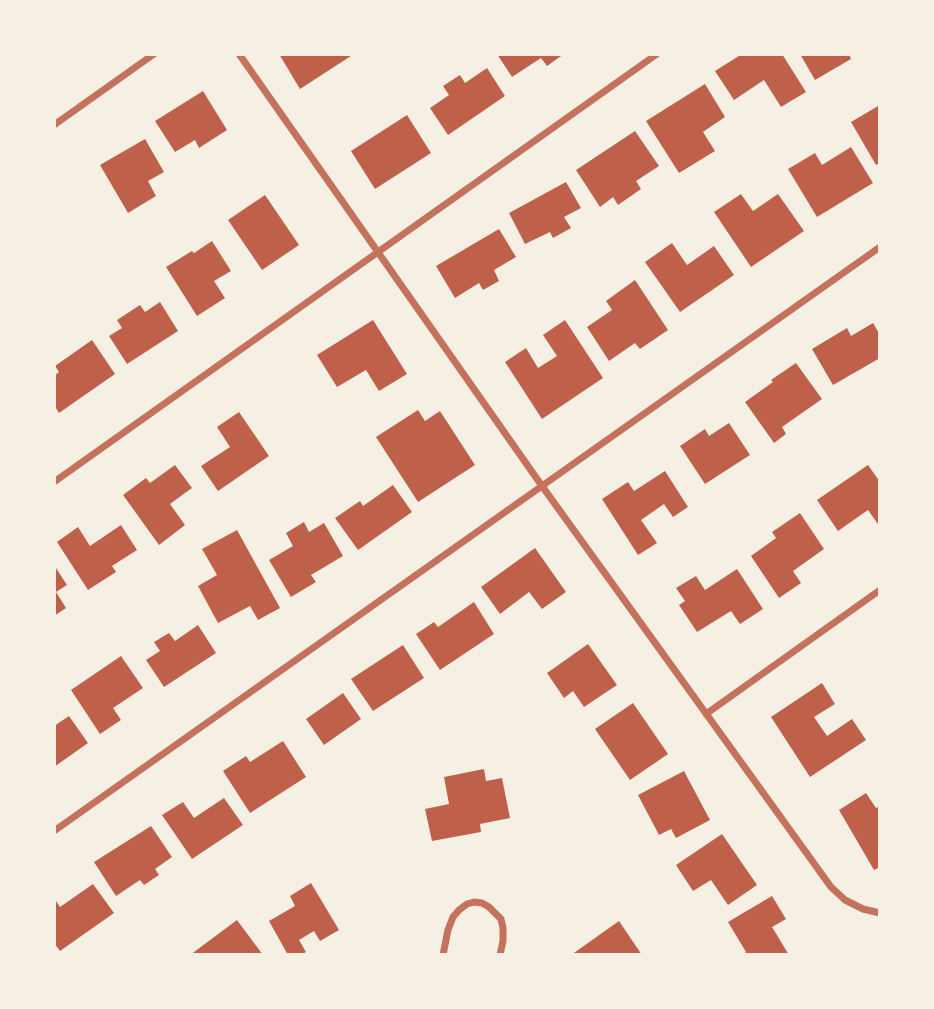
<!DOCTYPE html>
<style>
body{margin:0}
#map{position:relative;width:934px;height:1009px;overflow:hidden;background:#f6efe4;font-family:Literata,serif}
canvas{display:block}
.frame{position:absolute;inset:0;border:56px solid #f6efe4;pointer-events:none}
</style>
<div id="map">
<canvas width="934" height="1009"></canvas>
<div class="frame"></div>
</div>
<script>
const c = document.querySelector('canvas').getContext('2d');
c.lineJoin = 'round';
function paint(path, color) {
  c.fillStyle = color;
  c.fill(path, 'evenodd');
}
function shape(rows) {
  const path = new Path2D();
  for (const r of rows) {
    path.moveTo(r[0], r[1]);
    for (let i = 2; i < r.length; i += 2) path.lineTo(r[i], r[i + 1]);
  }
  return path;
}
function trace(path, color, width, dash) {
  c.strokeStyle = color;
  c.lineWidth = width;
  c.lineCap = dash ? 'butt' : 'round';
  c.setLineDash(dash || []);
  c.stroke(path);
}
const building = shape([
 [279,54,354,54,300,89],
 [497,54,564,54,547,66,541,58,512,77],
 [742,54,782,54,806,92,781,107,764,80,734,100,715,71],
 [800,54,849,54,851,59,815,80],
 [487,68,505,96,448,135,430,108,449,95,443,86,460,75,465,83],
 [705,84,725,117,703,132,715,151,679,173,646,121],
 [203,91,227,130,199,148,195,140,175,152,155,121],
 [878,106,880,109,880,163,876,165,851,122],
 [407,115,431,153,375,189,351,151],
 [635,131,659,166,636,181,641,189,618,205,613,197,600,207,576,170],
 [145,139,164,172,148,181,156,196,128,213,100,165],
 [851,147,873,183,817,217,788,169,815,153,822,165],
 [566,182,581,208,564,217,571,228,553,238,550,232,525,244,509,213],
 [741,194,753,211,778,194,804,231,751,267,714,212],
 [265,195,299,245,262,270,228,220],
 [499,229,516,257,494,270,499,281,483,290,479,283,455,298,436,266],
 [212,241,231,271,214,281,225,298,197,316,166,267,192,251,194,253],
 [672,243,687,265,714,246,734,275,680,312,645,262],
 [635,280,668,330,640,349,635,343,609,361,587,327,612,310,606,301],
 [160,302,178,331,127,364,109,336,122,328,117,320,140,305,145,312],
 [373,320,407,374,379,391,366,370,337,387,317,355],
 [565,320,603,378,542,419,505,362,526,348,538,368,557,356,543,335],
 [873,323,880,335,880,358,833,385,812,349,847,328,851,336],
 [92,340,115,374,59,413,54,405,54,376,59,372,55,366],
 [796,363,822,399,782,427,786,434,774,443,745,402,773,382,771,380],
 [418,410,425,421,440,411,475,465,418,502,376,437],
 [239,412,269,456,218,491,201,466,230,447,217,427],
 [729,423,750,455,705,484,680,446,705,429,709,436],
 [175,465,192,488,170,504,185,525,159,545,123,495,146,478,150,483],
 [868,465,880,482,880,527,868,510,838,531,817,500],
 [665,471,688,507,673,517,664,504,641,520,657,543,638,555,602,499,628,482,634,491],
 [393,485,412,512,358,550,335,518,360,501,363,506],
 [800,513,824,549,793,571,801,583,779,598,751,556,776,538,772,532],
 [304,522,309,532,324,523,343,556,311,575,316,582,291,597,269,560,293,546,286,533],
 [121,525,137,550,112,566,116,572,88,590,57,542,78,527,90,546],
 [237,530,280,608,258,620,250,606,218,623,198,586,217,575,202,549],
 [535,548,566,592,542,609,529,592,500,614,481,587],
 [54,565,67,585,56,592,66,608,54,616],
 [737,569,763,609,740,624,731,611,697,632,679,605,685,601,676,588,696,576,705,590],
 [474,602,494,634,440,670,416,634,434,622,438,627],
 [198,625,216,653,164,687,146,660,160,651,154,642,169,633,175,641],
 [588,644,617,685,584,707,573,691,564,698,547,673],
 [403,645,424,678,373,711,351,679],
 [121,656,143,688,113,708,121,720,100,734,71,690],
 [822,683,835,704,814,717,827,736,852,719,866,740,810,777,771,717],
 [343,693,361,719,324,745,306,719],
 [633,703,668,754,630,780,595,729],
 [69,716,88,743,54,767,54,726],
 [283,741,306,777,250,813,223,771,246,756,250,762],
 [484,769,486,781,502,778,510,818,480,824,481,832,432,841,425,809,449,804,444,777],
 [684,771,710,820,676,838,671,829,659,835,638,795],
 [866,793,876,808,880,806,880,867,874,870,839,810],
 [224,798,243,825,192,859,162,815,183,802,194,818],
 [151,826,172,857,155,869,159,875,144,885,140,880,116,896,94,862],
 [722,834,757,885,728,905,711,880,693,891,676,865],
 [311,883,339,930,320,941,314,931,299,940,306,952,301,955,288,955,269,921,295,906,290,896],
 [93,884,114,913,60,951,54,943,54,898,60,907],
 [772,896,786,919,772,927,789,955,742,955,746,952,728,922],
 [237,920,263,955,190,955],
 [619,921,642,955,571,955]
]);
const minor = shape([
 [239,54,542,486,831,887,845,900,863,909,880,913],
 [54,125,154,54],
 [54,482,657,54],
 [706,714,880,590],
 [54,831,880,247],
 [443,955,448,930,453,917,459,910,467,904,474,902,482,903,489,907,501,919,503,928,503,941,500,955]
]);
paint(building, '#bf614a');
trace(minor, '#c5725c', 7);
</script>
